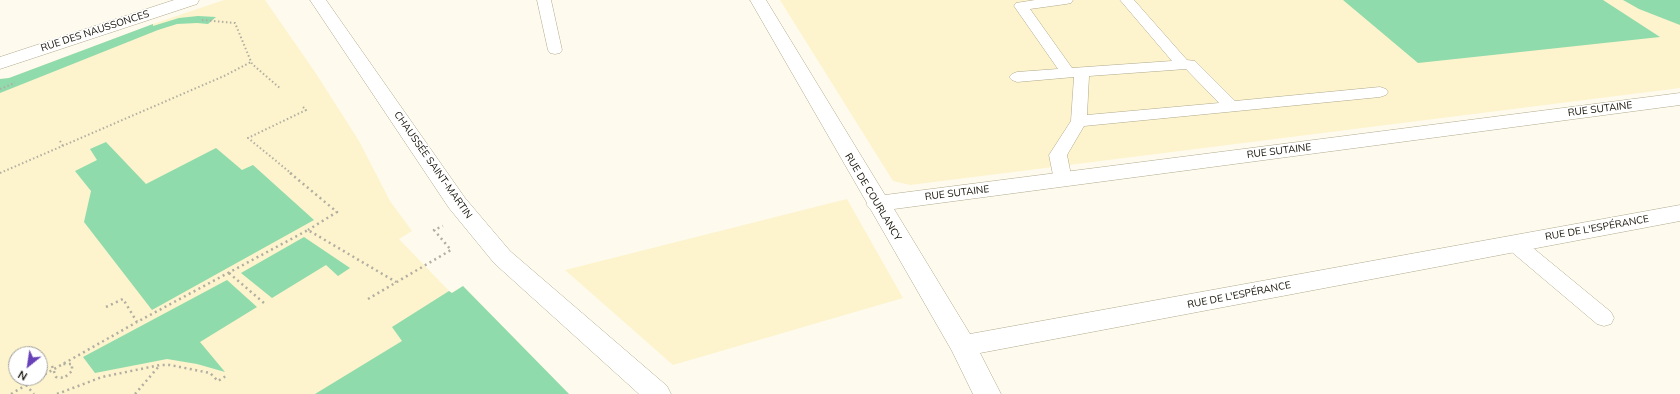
<!DOCTYPE html>
<meta charset="utf-8">
<style>
body{margin:0}
#map{position:relative;width:1680px;height:394px;overflow:hidden;background:#fefbee;font-family:Mulish,sans-serif}
canvas{display:block}
.north{position:absolute;left:8px;top:346px;width:40px;height:40px;box-sizing:border-box;background:#fff;border:1px solid #a1a09c;border-radius:50%;rotate:210deg;font-size:11px;font-weight:700;line-height:16px;text-align:center;color:#141107}
.north::after{content:'';display:block;margin:auto;width:14px;height:18px;background:#6841b9;clip-path:polygon(50% 0,100% 100%,50% 72%,0 100%)}
</style>
<div id="map">
<canvas width="1680" height="394"></canvas>
<div class="north">N</div>
</div>
<script>
const c = document.querySelector('canvas').getContext('2d');
c.lineJoin = 'round';
function paint(path, color) {
  c.fillStyle = color;
  c.fill(path, 'evenodd');
}
function shape(rows) {
  const path = new Path2D();
  for (const r of rows) {
    path.moveTo(r[0], r[1]);
    for (let i = 2; i < r.length; i += 2) path.lineTo(r[i], r[i + 1]);
  }
  return path;
}
function trace(path, color, width, dash) {
  c.strokeStyle = color;
  c.lineWidth = width;
  c.lineCap = dash ? 'butt' : 'round';
  c.setLineDash(dash || []);
  c.stroke(path);
}
function write(font, color, halo, rows, align = 'center') {
  c.font = font + ' Mulish,sans-serif';
  c.lineWidth = 3;
  c.setLineDash([]);
  c.textBaseline = 'middle';
  c.strokeStyle = halo;
  c.fillStyle = color;
  for (const [text, x, y, turn = 0] of rows) {
    c.save();
    c.translate(x, y);
    c.rotate((+turn || 0) * Math.PI / 180);
    c.textAlign = isNaN(turn) ? turn : align;
    if (halo) c.strokeText(text, 0, 0);
    c.fillText(text, 0, 0);
    c.restore();
  }
}
const built = shape([
 [224,0,265,0,315,72,359,141,390,201,412,231,399,239,451,293,463,286,569,394,0,394,0,79,9,78,153,24],
 [16,354,40,354,40,378,16,378],
 [780,0,1680,0,1680,88,910,185,893,181],
 [847,199,903,298,673,365,565,270]
]);
const green = shape([
 [1343,0,1603,0,1660,37,1418,63],
 [1623,0,1680,0,1680,25,1639,9],
 [198,16,216,17,208,24,197,23,177,24,158,30,0,93,0,79,9,78,153,24,153,26,179,18],
 [106,142,146,184,216,148,242,170,253,165,314,220,152,310,84,222,91,191,75,171,97,160,90,149],
 [304,237,350,268,338,276,326,265,272,298,241,273],
 [227,280,257,307,200,342,225,372,197,364,167,359,95,373,83,357],
 [463,286,569,394,315,394,402,341,392,327,449,291,452,293]
]);
const pathFar1 = shape([
 [202,20,235,23,252,64,281,89],
 [0,89,15,83],
 [60,141,63,146],
 [0,173,224,76,251,62],
 [292,174,248,138,306,110,302,106]
]);
const path = shape([
 [290,173,337,212,308,230],
 [229,273,264,303],
 [368,299,451,250,434,230,443,226],
 [106,307,123,299,137,322,308,230,396,282],
 [52,366,56,377,64,378,72,371,72,364,63,364],
 [40,377,137,322],
 [26,385,34,394],
 [11,394,38,378],
 [57,394,102,377,160,365,170,365,210,373,218,381,226,376],
 [135,394,160,365]
]);
const lane = shape([
 [537,0,551,0,562,50,560,53,555,54,550,53,548,50,537,0],
 [1035,0,1073,0,1071,3,1066,4,1030,9,1072,68,1172,61,1120,0,1134,0,1187,60,1195,61,1235,101,1380,87,1386,89,1388,92,1386,95,1380,97,1084,126,1067,155,1072,180,1069,184,1063,186,1057,184,1054,180,1049,155,1071,121,1074,77,1017,82,1012,80,1009,77,1012,74,1017,72,1058,69,1014,6,1016,3,1035,0],
 [1186,69,1219,103,1087,115,1089,76,1186,69],
 [1514,236,1521,238,1611,312,1614,318,1611,324,1604,326,1597,324,1507,248,1505,243,1507,238,1514,236]
]);
const street = shape([
 [174,0,199,0,197,4,0,69,0,57,174,0],
 [310,0,326,0,465,198,510,251,667,386,671,394,639,394,494,263,449,208,310,0],
 [750,0,766,0,885,195,1680,93,1680,105,894,209,970,334,1680,205,1680,221,980,353,1001,394,973,394,952,351,871,210,866,204,867,203,750,0]
]);
const streetNames = [
 ["RUE DES NAUSSONCES",95,31,-18],
 ["RUE SUTAINE",1600,109,-7],
 ["RUE SUTAINE",1279,151,-7],
 ["CHAUSSÉE SAINT-MARTIN",433,165,55],
 ["RUE SUTAINE",957,193,-7],
 ["RUE DE COURLANCY",873,197,59],
 ["RUE DE L'ESPÉRANCE",1597,228,-10],
 ["RUE DE L'ESPÉRANCE",1239,295,-11]
];
paint(built, '#fdf3cc');
paint(green, '#8fdbac');
trace(lane, '#b1aa8d', 1);
trace(street, '#b1aa8d', 1);
trace(pathFar1, '#b1aea2', 2, [1.5, 2.5]);
trace(path, '#b1aea2', 2.5, [2, 3.5]);
paint(lane, '#fff');
paint(street, '#fff');
write('10px', '#141107', '#fff', streetNames);
</script>
